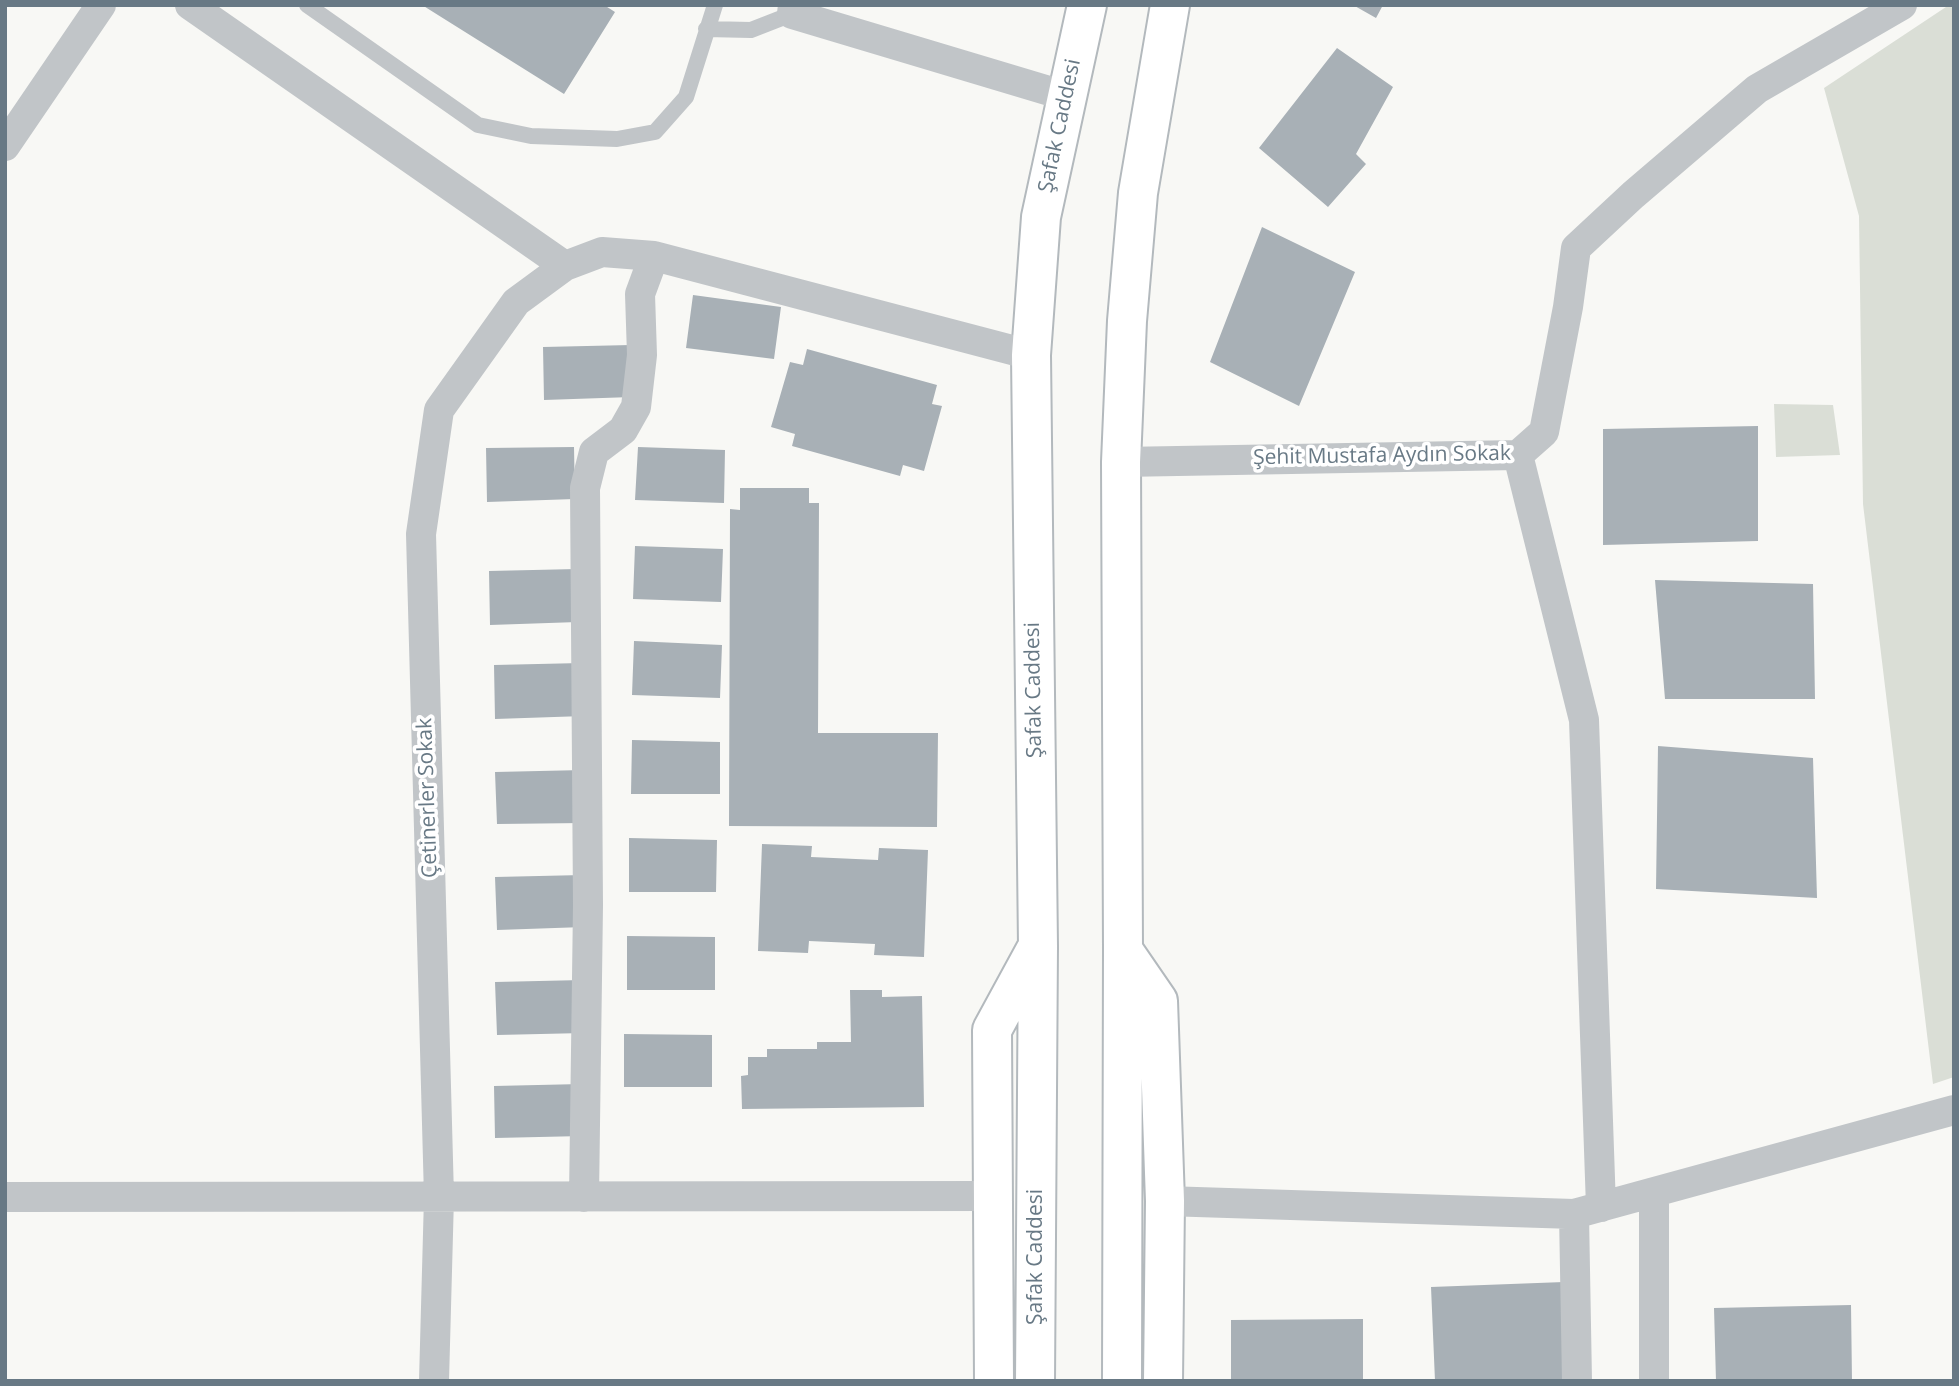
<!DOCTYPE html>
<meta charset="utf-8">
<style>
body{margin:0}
#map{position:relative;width:1959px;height:1386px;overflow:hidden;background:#f8f8f5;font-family:"Open Sans",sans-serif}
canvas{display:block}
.frame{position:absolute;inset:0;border:7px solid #687985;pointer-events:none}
</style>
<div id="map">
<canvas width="1959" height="1386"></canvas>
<div class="frame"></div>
</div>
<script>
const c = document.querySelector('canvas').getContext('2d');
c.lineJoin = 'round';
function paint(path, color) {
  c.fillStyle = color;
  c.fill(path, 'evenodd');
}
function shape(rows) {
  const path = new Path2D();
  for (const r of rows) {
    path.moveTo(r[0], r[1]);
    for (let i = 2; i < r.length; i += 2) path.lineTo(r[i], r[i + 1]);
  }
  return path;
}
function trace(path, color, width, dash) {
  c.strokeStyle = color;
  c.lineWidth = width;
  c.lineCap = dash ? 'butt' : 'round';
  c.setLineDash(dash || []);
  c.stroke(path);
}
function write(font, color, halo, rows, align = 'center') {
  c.font = font + ' "Open Sans",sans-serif';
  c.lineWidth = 7;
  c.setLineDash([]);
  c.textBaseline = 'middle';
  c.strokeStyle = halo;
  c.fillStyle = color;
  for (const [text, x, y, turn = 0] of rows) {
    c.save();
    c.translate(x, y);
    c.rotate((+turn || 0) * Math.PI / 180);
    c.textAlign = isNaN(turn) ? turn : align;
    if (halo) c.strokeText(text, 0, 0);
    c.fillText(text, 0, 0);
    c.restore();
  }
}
const green = shape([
 [1949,5,1954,5,1954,1077,1933,1084,1863,504,1859,216,1824,88],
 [1774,404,1833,405,1840,455,1776,457]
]);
const building = shape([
 [422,5,604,5,615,12,564,94],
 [1353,5,1383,5,1376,18],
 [1337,48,1393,87,1356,154,1366,164,1328,207,1259,148],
 [1262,227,1355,272,1299,406,1210,362],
 [693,295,781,307,774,359,686,348],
 [631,345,632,397,544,400,543,347],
 [807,349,937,385,932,404,942,406,924,471,903,465,900,476,792,446,795,434,771,427,790,362,803,365],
 [1758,426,1758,541,1603,545,1603,429],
 [574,447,575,499,487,502,486,448],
 [638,447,725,450,724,503,635,500],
 [740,488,809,488,809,503,819,503,818,733,938,733,937,827,729,826,730,509,740,510],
 [635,546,723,549,721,602,633,599],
 [577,569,578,622,490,625,489,571],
 [1655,580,1813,584,1815,699,1665,699],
 [634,641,722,645,720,698,632,695],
 [582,663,584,716,495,719,494,665],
 [632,740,720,742,720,794,631,794],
 [1658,746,1813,758,1817,898,1656,889],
 [584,770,584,823,497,824,495,772],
 [629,838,717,840,716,892,629,892],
 [762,844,812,846,811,857,878,860,879,848,928,850,924,957,874,955,875,944,809,941,808,953,758,951],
 [583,875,584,927,497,930,495,877],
 [627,936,715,937,715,990,627,990],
 [583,980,584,1033,497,1035,495,982],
 [850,990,882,990,882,997,922,996,924,1107,742,1109,741,1076,748,1075,748,1057,767,1057,767,1049,817,1049,817,1042,851,1042],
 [624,1034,712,1035,712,1087,624,1087],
 [582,1084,583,1136,495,1138,494,1086],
 [1564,1282,1568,1381,1435,1381,1431,1287],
 [1851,1305,1852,1381,1716,1381,1714,1308],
 [1363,1319,1363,1381,1231,1381,1231,1320]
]);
const service = shape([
 [307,5,478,125,531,136,617,139,655,132,686,97,715,5],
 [706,29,751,30,792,14]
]);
const minor = shape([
 [190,5,565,266],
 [793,5,792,14,1066,96],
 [5,146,101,5],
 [1518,455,1584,720,1601,1207],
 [1121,462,1518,455,1544,432,1568,307,1576,248,1633,195,1757,89,1902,5],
 [1654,1193,1654,1381],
 [5,1197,995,1196],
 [584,1197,588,905,585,488,594,452,623,430,636,407,642,355,640,294,654,256],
 [1165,1201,1574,1214,1954,1110],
 [1574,1214,1577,1381],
 [434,1381,439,1197,421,534,439,410,516,302,565,266,602,252,654,256,1031,355]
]);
const secondary = shape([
 [1123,950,1158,1001,1165,1201,1163,1381],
 [994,1381,992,1030,1035,951],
 [1035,1381,1038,946,1031,355,1041,217,1087,5],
 [1122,1381,1123,950,1121,462,1127,321,1138,193,1170,5]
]);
const streetNames = [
 ["Şafak Caddesi",1060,126,-78],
 ["Şehit Mustafa Aydın Sokak",1382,456,-1],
 ["Şafak Caddesi",1034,690,-91],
 ["Çetinerler Sokak",428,798,-92],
 ["Şafak Caddesi",1036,1257,-90]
];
paint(green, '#daded6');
paint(building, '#a8b0b6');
trace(secondary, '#b3b9bd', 42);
trace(service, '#c1c5c8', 16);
trace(minor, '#c1c5c8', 30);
trace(secondary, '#fff', 38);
write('21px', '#687985', '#fff', streetNames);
</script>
